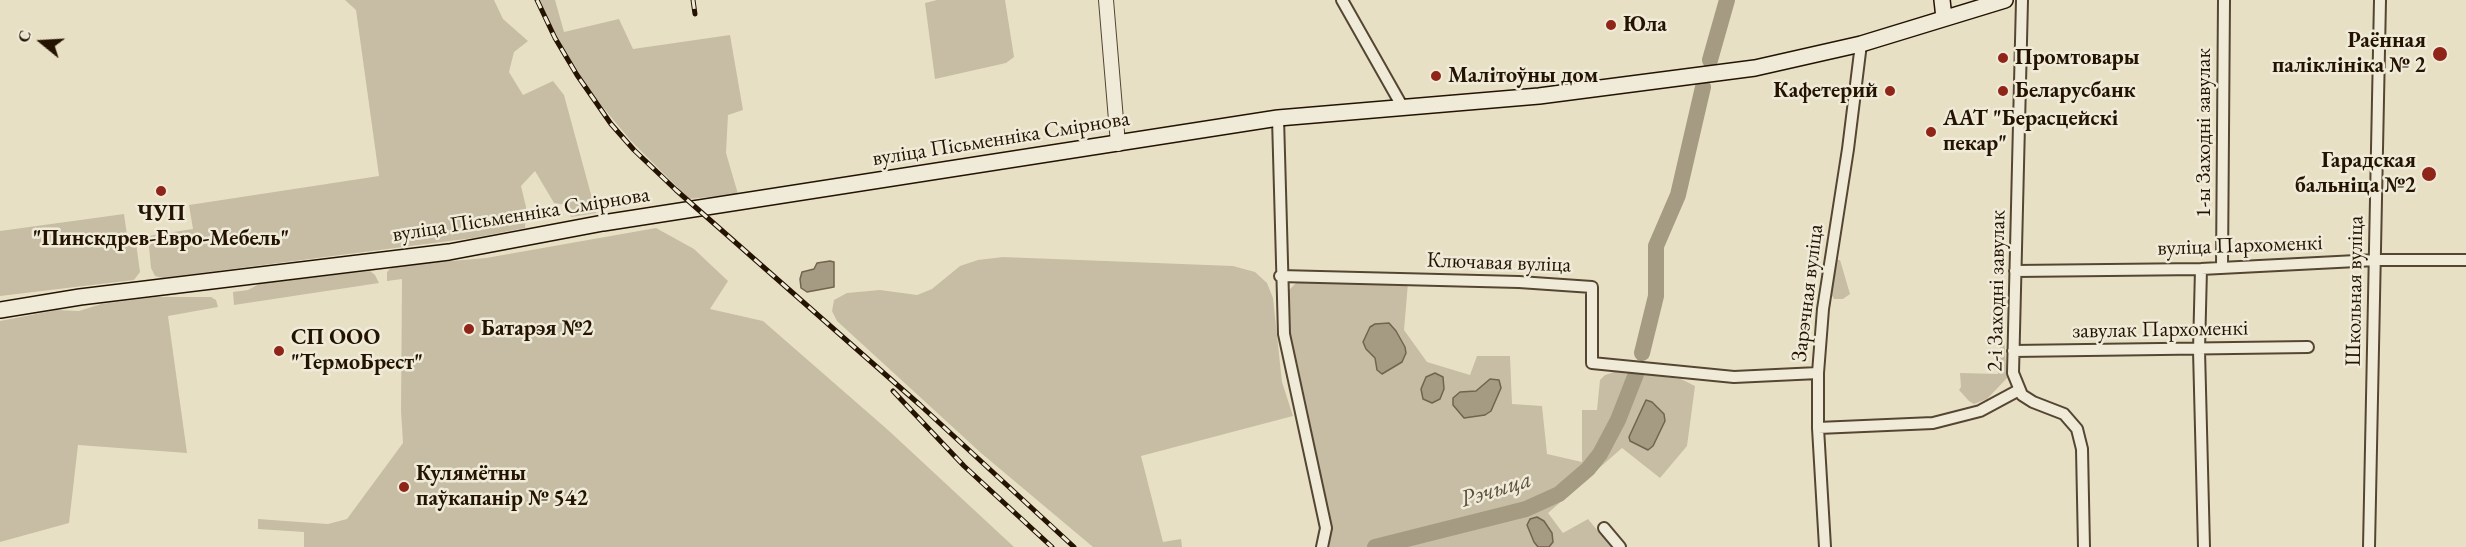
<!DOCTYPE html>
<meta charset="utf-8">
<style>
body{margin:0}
#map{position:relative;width:2466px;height:547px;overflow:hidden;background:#e8e0c5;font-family:"EB Garamond",serif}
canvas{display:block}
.north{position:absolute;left:12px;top:12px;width:60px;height:60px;-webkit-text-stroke:4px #f0ebd9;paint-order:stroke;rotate:288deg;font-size:16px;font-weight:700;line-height:24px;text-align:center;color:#241300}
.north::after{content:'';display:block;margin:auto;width:21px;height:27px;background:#241300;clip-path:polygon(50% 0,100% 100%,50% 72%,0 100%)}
</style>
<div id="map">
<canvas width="2466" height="547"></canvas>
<div class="north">С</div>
</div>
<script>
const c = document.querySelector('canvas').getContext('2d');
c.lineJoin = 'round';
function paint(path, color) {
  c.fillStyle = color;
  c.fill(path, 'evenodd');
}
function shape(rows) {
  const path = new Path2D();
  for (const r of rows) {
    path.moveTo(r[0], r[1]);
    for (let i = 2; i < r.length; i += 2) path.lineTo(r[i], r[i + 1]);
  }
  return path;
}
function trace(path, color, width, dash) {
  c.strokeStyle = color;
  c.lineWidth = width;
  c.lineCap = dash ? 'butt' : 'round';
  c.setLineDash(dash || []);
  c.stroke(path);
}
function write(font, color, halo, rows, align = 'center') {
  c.font = font + ' "EB Garamond",serif';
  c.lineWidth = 5;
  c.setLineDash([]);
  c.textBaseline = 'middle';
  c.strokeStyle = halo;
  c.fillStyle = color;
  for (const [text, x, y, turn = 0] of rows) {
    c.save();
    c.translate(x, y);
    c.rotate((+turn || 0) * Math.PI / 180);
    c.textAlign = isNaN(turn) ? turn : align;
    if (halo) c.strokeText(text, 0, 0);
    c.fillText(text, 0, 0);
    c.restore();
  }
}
const green = shape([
 [345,0,494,0,503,19,528,41,514,52,509,72,523,95,553,81,564,95,596,213,571,217,566,205,554,203,535,171,521,186,526,207,525,228,473,238,162,278,155,276,151,268,148,236,193,229,189,205,379,176,356,10],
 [538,0,555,0,564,32,619,19,633,49,730,35,743,110,728,115,726,153,738,194,689,199,631,141,581,81,556,39],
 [937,0,1005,0,1014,57,1006,63,935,79,925,3],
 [124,214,128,242,136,243,140,272,134,280,0,296,0,231],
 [656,228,694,249,728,281,710,309,763,321,888,430,1014,547,304,547,304,532,258,529,258,519,328,524,347,519,403,443,401,411,402,279,387,281,387,272,393,266,486,258],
 [1003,257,1233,266,1255,272,1267,283,1273,298,1282,382,1293,416,1141,456,1163,542,1181,539,1182,547,1093,547,981,453,837,321,832,311,834,300,847,293,880,290,917,295,932,289,960,266,978,260],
 [1837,260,1840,260,1850,294,1843,299,1834,299,1831,294],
 [370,271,375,275,379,283,234,305,233,292,248,290,261,283],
 [1298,281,1408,283,1404,330,1427,362,1470,375,1477,356,1510,356,1512,404,1542,406,1547,454,1582,462,1582,410,1597,410,1600,380,1605,375,1617,371,1681,379,1695,386,1687,446,1660,478,1622,448,1548,513,1563,533,1588,519,1611,547,1324,547,1329,528,1330,517,1288,328,1287,292],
 [155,297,211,297,216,300,218,307,168,316,187,453,78,445,69,523,0,542,0,321,57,310,79,311,101,304],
 [2001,337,2004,337,2007,378,1987,399,1974,404,1969,401,1959,390,1961,387,1960,373,1998,374]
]);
const water = shape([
 [830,261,834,262,834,287,807,292,801,288,800,279,802,272,814,269,817,263,830,261],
 [1389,323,1396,331,1405,347,1406,353,1402,362,1382,374,1377,370,1375,358,1366,349,1363,342,1370,327,1375,324,1389,323],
 [1435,373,1443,377,1444,389,1440,399,1432,403,1423,399,1421,389,1426,377,1435,373],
 [1490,379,1499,380,1501,388,1491,411,1485,415,1464,418,1453,405,1453,398,1460,392,1476,391,1490,379],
 [1646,400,1652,402,1664,414,1665,421,1653,446,1648,450,1630,441,1629,437,1646,400],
 [1537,517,1544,521,1552,533,1553,542,1549,547,1538,547,1534,542,1527,525,1530,519,1537,517]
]);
const river = shape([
 [1710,60,1727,0],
 [1642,353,1656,296,1656,246,1678,195,1703,87],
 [1375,547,1526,509,1559,494,1588,469,1600,454,1618,420,1636,374]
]);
const minor = shape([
 [1342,0,1402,106],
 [2022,0,2013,373,2022,395,2033,402,2064,414,2077,429,2082,449,2084,547],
 [1278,118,1284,334,1326,528,1322,547],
 [2222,266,2224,0],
 [2201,269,2199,350,2204,547],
 [2015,271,2201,269,2376,260,2466,260],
 [1280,276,1519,282,1592,287,1592,363,1734,377,1818,373],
 [2013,351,2308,347],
 [1818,428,1933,423,1980,411,2019,390],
 [1604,528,1620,547],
 [1825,547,1818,428,1818,373,1823,309,1848,149,1861,44],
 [2369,547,2380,0]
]);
const tertiary = shape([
 [1106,0,1118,144]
]);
const secondary = shape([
 [1942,0,1944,18],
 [0,310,80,297,449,252,603,223,1278,118,1539,96,1755,68,1861,44,2005,0]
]);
const rail = shape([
 [537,0,555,38,577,75,611,124,634,150,676,190,920,405,1074,547],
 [693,0,695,14],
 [893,391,964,466,1052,547]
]);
const markers = [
 [1611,25,6,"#8f2418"],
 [2440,54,8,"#8f2418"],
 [2003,58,6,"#8f2418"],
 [1436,76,6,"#8f2418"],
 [1890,91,6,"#8f2418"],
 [2003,91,6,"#8f2418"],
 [1931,132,6,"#8f2418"],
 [2429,174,8,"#8f2418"],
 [161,191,6,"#8f2418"],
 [469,329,6,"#8f2418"],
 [279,351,6,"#8f2418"],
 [404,487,6,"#8f2418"]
];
const poiNames = [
 ["Юла",1623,25],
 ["Раённая",2426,41,"right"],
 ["паліклініка № 2",2426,66,"right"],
 ["Промтовары",2015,58],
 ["Малітоўны дом",1448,76],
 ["Кафетерий",1878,91,"right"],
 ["Беларусбанк",2015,91],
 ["ААТ \"Берасцейскі",1943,119],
 ["пекар\"",1943,144],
 ["Гарадская",2416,161,"right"],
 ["бальніца №2",2416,186,"right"],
 ["ЧУП",161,214,"center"],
 ["\"Пинскдрев-Евро-Мебель\"",161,239,"center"],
 ["Батарэя №2",481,329],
 ["СП ООО",291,338],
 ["\"ТермоБрест\"",291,363],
 ["Кулямётны",416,474],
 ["паўкапанір № 542",416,499]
];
const streetNames = [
 ["1-ы Заходні завулак",2204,133,-90],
 ["вуліца Пісьменніка Смірнова",1001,139,-9],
 ["вуліца Пісьменніка Смірнова",521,215,-9],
 ["вуліца Пархоменкі",2240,246,-2],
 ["Ключавая вуліца",1499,263,2],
 ["2-і Заходні завулак",1997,291,-89],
 ["Школьная вуліца",2355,291,-89],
 ["Зарэчная вуліца",1808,293,-83],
 ["завулак Пархоменкі",2160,330,-1]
];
const waterNames = [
 ["Рэчыца",1496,490,-17]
];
paint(green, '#c7bda4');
paint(water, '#a59a82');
trace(water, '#71644e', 1.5);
trace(river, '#a59a82', 16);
trace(minor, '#554631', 14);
trace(tertiary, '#554631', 16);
trace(secondary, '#241300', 18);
trace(minor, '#f0ebd9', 10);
trace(tertiary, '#f0ebd9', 14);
trace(secondary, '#f0ebd9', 15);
trace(rail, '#241300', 5);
trace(rail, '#f0ebd9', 3, [9]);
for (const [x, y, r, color] of markers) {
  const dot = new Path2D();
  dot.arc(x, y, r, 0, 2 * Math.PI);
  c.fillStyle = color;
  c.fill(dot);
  trace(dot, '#f0ebd9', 2);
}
write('bold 22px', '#241300', '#f0ebd9', poiNames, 'left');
write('22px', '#241300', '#f0ebd9', streetNames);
write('italic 24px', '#5e503a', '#f0ebd9', waterNames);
</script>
